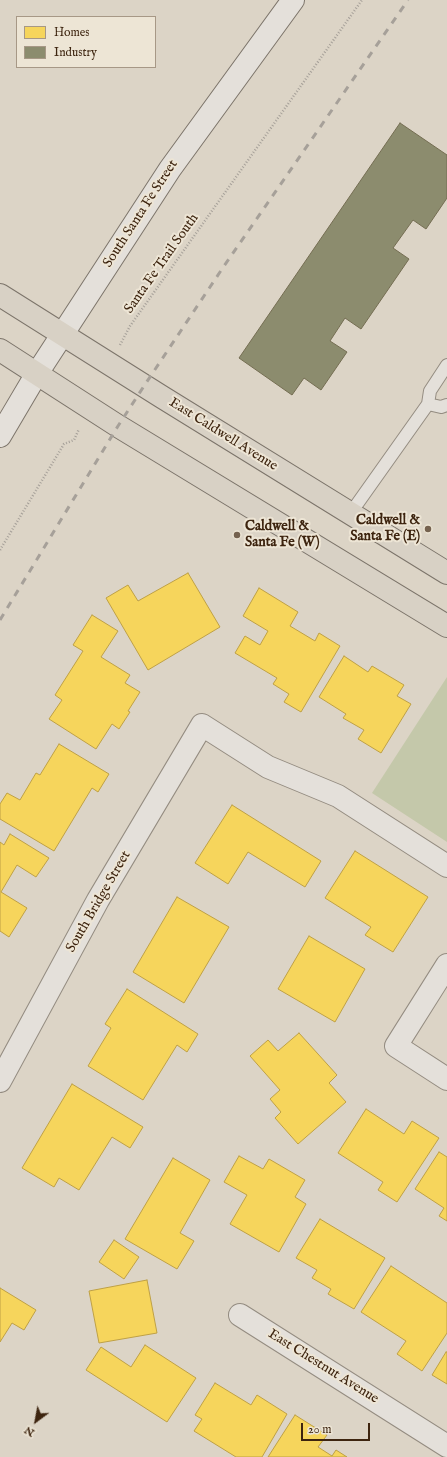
<!DOCTYPE html>
<style>
body{margin:0}
#map{position:relative;width:447px;height:1457px;overflow:hidden;background:#dcd4c6;font-family:"IM FELL English",serif}
canvas{display:block}
.legend{position:absolute;left:16px;top:16px;width:140px;height:52px;box-sizing:border-box;background:#ede5d5;border:1px solid #a79886;margin:0;padding:5px 7px;list-style:none;font-size:12px;color:#3d240f}
.legend li{display:flex;align-items:center;gap:8px;height:20px}
.legend b{width:20px;border:1px solid #a79886}
.north{position:absolute;left:16px;top:1401px;width:40px;height:40px;-webkit-text-stroke:3px #ede5d5;paint-order:stroke;rotate:212deg;font-size:11px;font-weight:700;line-height:16px;text-align:center;color:#3d240f}
.north::after{content:'';display:block;margin:auto;width:14px;height:18px;background:#3d240f;clip-path:polygon(50% 0,100% 100%,50% 72%,0 100%)}
.scale{position:absolute;left:301px;top:1423px;width:69px;height:18px;box-sizing:border-box;border:2px solid #3d240f;border-top:0;padding-left:5px;font-size:12px;line-height:14px;white-space:nowrap;color:#3d240f;-webkit-text-stroke:3px #ede5d5;paint-order:stroke}
</style>
<div id="map">
<canvas width="447" height="1457"></canvas>
<ul class="legend">
<li><b style="height:11px;background:#f6d55c"></b>Homes</li>
<li><b style="height:11px;background:#8c8c6e"></b>Industry</li>
</ul>
<div class="north">N</div>
<div class="scale">20 m</div>
</div>
<script>
const c = document.querySelector('canvas').getContext('2d');
c.lineJoin = 'round';
function paint(path, color) {
  c.fillStyle = color;
  c.fill(path, 'evenodd');
}
function shape(rows) {
  const path = new Path2D();
  for (const r of rows) {
    path.moveTo(r[0], r[1]);
    for (let i = 2; i < r.length; i += 2) path.lineTo(r[i], r[i + 1]);
  }
  return path;
}
function trace(path, color, width, dash) {
  c.strokeStyle = color;
  c.lineWidth = width;
  c.lineCap = dash ? 'butt' : 'round';
  c.setLineDash(dash || []);
  c.stroke(path);
}
function write(font, color, halo, rows, align = 'center') {
  c.font = font + ' "IM FELL English",serif';
  c.lineWidth = 4;
  c.setLineDash([]);
  c.textBaseline = 'middle';
  c.strokeStyle = halo;
  c.fillStyle = color;
  for (const [text, x, y, turn = 0] of rows) {
    c.save();
    c.translate(x, y);
    c.rotate((+turn || 0) * Math.PI / 180);
    c.textAlign = isNaN(turn) ? turn : align;
    if (halo) c.strokeText(text, 0, 0);
    c.fillText(text, 0, 0);
    c.restore();
  }
}
const green = shape([
 [447,677,447,842,372,793]
]);
const homes = shape([
 [188,573,220,627,148,670,106,598,128,585,138,601,188,573],
 [259,588,298,612,290,626,315,641,319,633,340,646,301,712,284,702,289,694,273,684,277,678,235,653,245,636,260,645,268,631,243,616,259,588],
 [92,615,118,631,101,657,130,675,125,683,140,692,128,711,130,712,119,729,112,724,96,749,49,719,62,700,55,695,83,651,73,645,92,615],
 [344,656,368,672,372,666,404,685,397,696,411,704,381,753,358,739,364,730,343,718,346,714,319,697,344,656],
 [59,744,109,774,98,792,92,788,54,851,0,819,0,804,7,793,20,800,36,773,40,775,59,744],
 [232,805,321,861,305,887,248,852,228,884,195,863,232,805],
 [10,834,49,858,36,877,17,865,1,892,27,908,9,937,0,931,0,842,4,845,10,834],
 [355,851,428,897,393,952,365,935,371,927,325,898,355,851],
 [177,897,229,927,184,1003,133,972,177,897],
 [309,936,365,969,335,1022,278,989,309,936],
 [127,989,198,1034,187,1052,177,1045,143,1100,88,1066,111,1028,105,1024,127,989],
 [299,1033,337,1075,329,1083,346,1102,298,1144,275,1118,281,1112,270,1099,280,1090,250,1056,268,1040,278,1051,299,1033],
 [72,1084,143,1127,130,1148,112,1137,79,1190,59,1178,54,1187,22,1168,72,1084],
 [366,1109,404,1134,412,1121,439,1138,397,1202,378,1190,383,1182,338,1153,366,1109],
 [439,1152,447,1157,447,1221,439,1216,444,1208,415,1189,439,1152],
 [239,1156,263,1169,269,1159,305,1180,295,1197,306,1204,279,1252,230,1224,247,1195,224,1182,239,1156],
 [173,1158,210,1180,180,1233,194,1241,177,1269,125,1239,173,1158],
 [320,1219,385,1258,354,1309,328,1294,331,1289,312,1278,317,1270,296,1258,320,1219],
 [114,1240,139,1257,124,1279,99,1262,114,1240],
 [391,1266,447,1303,447,1333,422,1371,397,1354,406,1341,361,1312,391,1266],
 [147,1280,157,1333,99,1343,89,1291,147,1280],
 [0,1288,36,1310,24,1330,12,1323,0,1342,0,1288],
 [145,1345,196,1378,167,1422,86,1370,101,1347,131,1367,145,1345],
 [446,1352,447,1352,447,1384,432,1375,446,1352],
 [215,1383,251,1405,257,1395,287,1414,262,1457,236,1457,194,1431,202,1419,195,1415,215,1383],
 [295,1415,327,1435,318,1447,332,1456,336,1450,347,1457,268,1457,295,1415]
]);
const industry = shape([
 [400,123,447,155,447,198,426,229,413,220,393,248,409,259,361,329,345,318,330,341,347,352,321,390,304,378,292,395,239,358,400,123]
]);
const path = shape([
 [120,345,130,326,362,0],
 [0,550,64,444,74,440,79,429]
]);
const lane = shape([
 [428,404,441,407,447,405],
 [350,514,428,404,430,391,447,365]
]);
const street = shape([
 [447,965,396,1046,447,1079],
 [0,1081,98,900,202,725,268,767,338,796,447,866],
 [240,1315,447,1446]
]);
const secondary = shape([
 [0,436,36,375,170,169,293,0]
]);
const primary = shape([
 [0,295,162,397,447,573],
 [0,350,118,426,447,626]
]);
const rail = shape([
 [0,620,118,426,144,386,222,269,408,0]
]);
const markers = [
 [428,529,4,"#75624f"],
 [237,535,4,"#75624f"]
];
const streetNames = [
 ["South Santa Fe Street",141,214,-57],
 ["Santa Fe Trail South",162,264,-55],
 ["East Caldwell Avenue",223,435,32],
 ["South Bridge Street",99,902,-60],
 ["East Chestnut Avenue",323,1367,32]
];
const poiNames = [
 ["Caldwell &",420,521],
 ["Santa Fe (E)",420,537],
 ["Caldwell &",245,527,"left"],
 ["Santa Fe (W)",245,543,"left"]
];
paint(green, '#c4c8aa');
paint(homes, '#f6d55c');
trace(homes, '#bea045', 1);
paint(industry, '#8c8c6e');
trace(industry, '#746d52', 1);
trace(lane, '#948c81', 14);
trace(street, '#948c81', 24);
trace(secondary, '#7c746a', 24);
trace(primary, '#7c746a', 24);
trace(path, '#a6a099', 2.5, [1, 2]);
trace(lane, '#e4e0da', 12);
trace(street, '#e4e0da', 22);
trace(secondary, '#e4e0da', 22);
trace(primary, '#d8d1c5', 22);
trace(rail, '#a6a099', 3, [7, 7]);
for (const [x, y, r, color] of markers) {
  const dot = new Path2D();
  dot.arc(x, y, r, 0, 2 * Math.PI);
  c.fillStyle = color;
  c.fill(dot);
  trace(dot, '#ede5d5', 1.5);
}
write('14px', '#3d240f', '#ede5d5', streetNames);
write('bold 14px', '#3d240f', '#ede5d5', poiNames, 'right');
</script>
